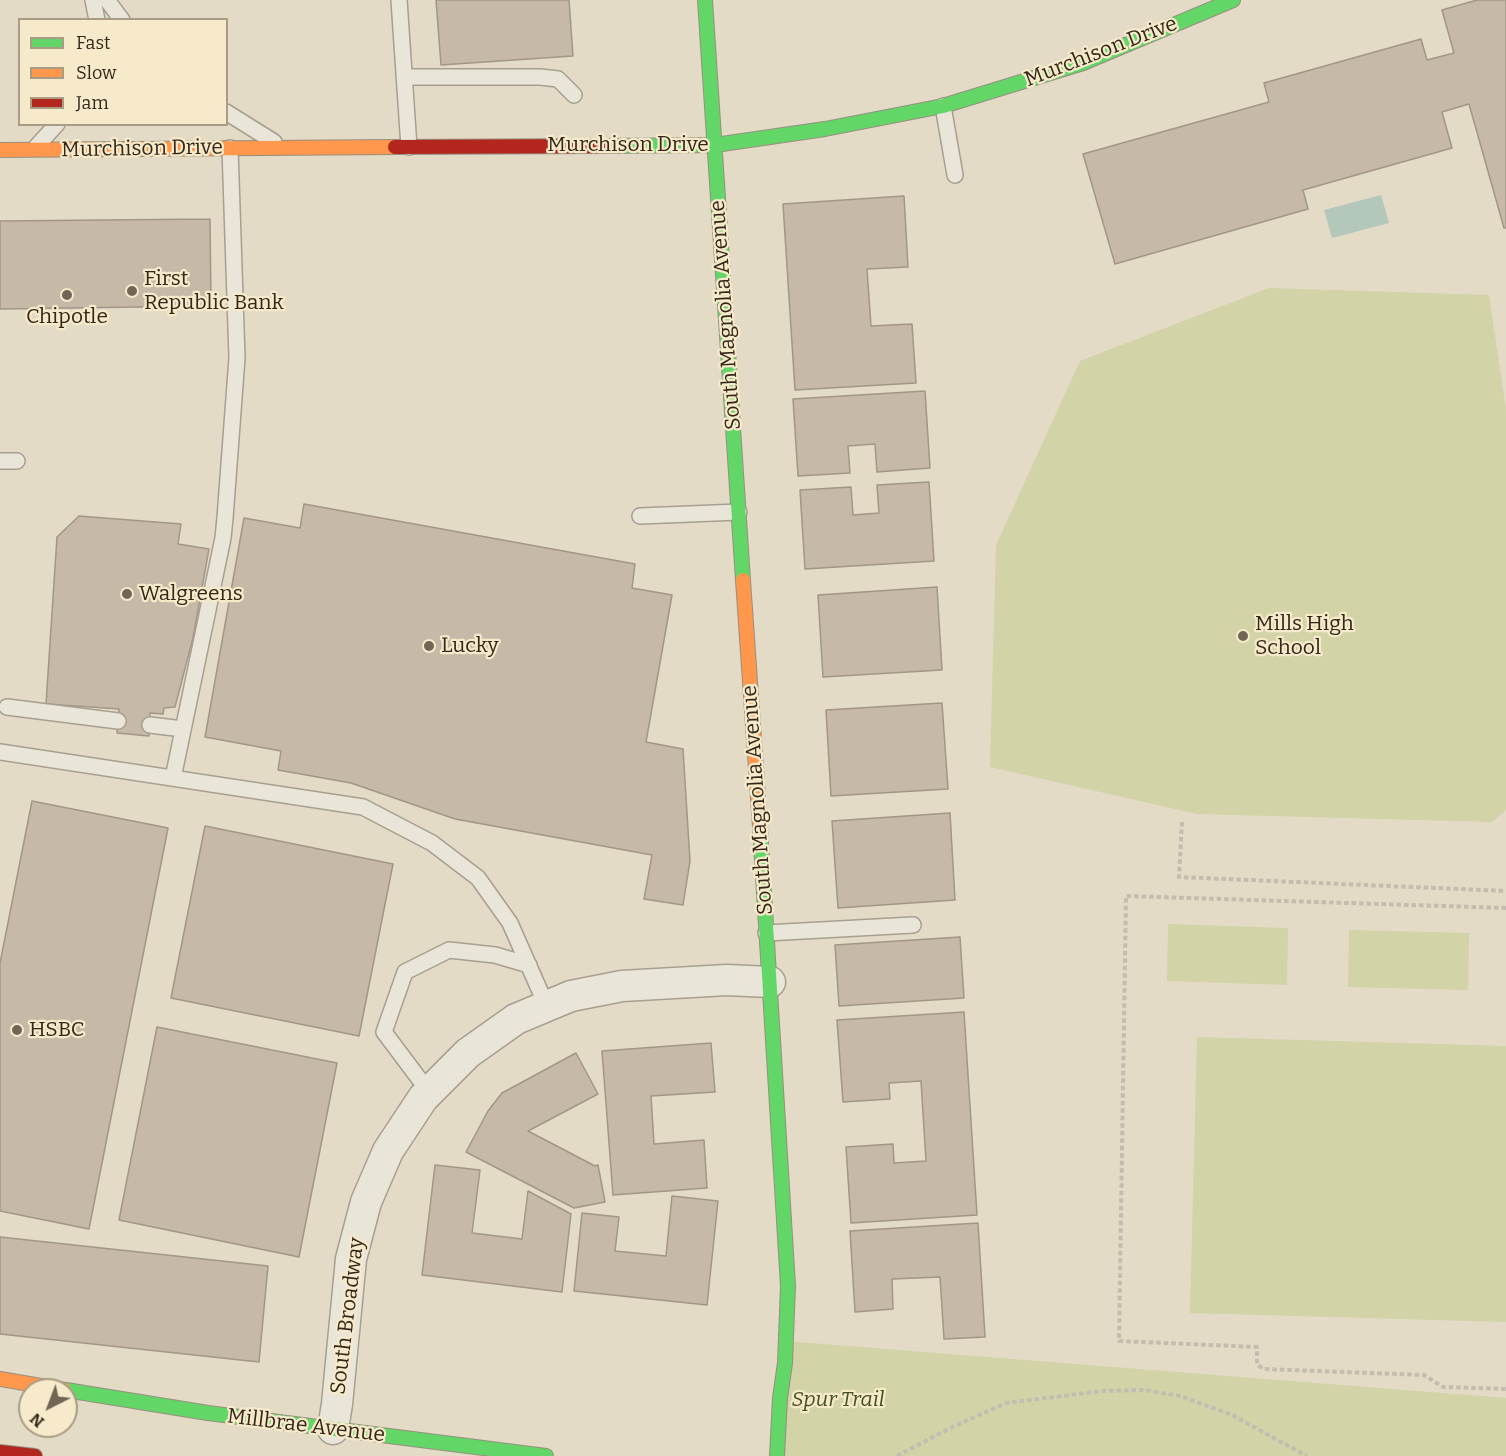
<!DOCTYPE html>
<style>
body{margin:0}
#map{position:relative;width:1506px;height:1456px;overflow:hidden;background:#e3dbc6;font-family:Bitter,serif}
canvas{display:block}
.legend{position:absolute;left:18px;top:18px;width:210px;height:108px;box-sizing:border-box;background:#f6eaca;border:2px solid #a89c84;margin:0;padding:8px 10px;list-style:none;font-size:18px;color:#34271a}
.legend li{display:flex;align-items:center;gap:12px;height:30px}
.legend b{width:30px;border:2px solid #a89c84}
.north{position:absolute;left:18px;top:1378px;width:60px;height:60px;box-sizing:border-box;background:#f6eaca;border:2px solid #a89c84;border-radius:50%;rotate:222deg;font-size:16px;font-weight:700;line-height:24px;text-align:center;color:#34271a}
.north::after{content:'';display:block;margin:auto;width:21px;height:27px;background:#716656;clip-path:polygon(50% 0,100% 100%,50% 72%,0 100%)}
</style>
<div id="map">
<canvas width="1506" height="1456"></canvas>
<ul class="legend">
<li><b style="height:8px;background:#63d668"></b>Fast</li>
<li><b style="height:8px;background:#ff974d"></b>Slow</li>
<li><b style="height:8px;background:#b3261e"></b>Jam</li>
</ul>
<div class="north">N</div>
</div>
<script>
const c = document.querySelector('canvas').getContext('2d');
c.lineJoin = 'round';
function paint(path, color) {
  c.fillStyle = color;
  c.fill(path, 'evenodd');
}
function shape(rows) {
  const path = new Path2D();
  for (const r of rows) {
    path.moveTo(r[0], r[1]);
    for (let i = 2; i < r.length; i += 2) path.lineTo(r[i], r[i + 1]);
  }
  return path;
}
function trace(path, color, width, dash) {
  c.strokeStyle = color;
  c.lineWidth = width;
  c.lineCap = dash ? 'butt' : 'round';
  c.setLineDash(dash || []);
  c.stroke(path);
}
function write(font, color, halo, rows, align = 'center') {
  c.font = font + ' Bitter,serif';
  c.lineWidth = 4.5;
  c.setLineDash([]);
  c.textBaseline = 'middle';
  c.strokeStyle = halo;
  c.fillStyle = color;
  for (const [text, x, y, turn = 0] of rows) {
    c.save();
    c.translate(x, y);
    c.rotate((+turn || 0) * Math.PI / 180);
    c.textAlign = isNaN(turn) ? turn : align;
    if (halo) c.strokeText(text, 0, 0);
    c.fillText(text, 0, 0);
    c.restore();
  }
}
const green = shape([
 [1269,288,1489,295,1506,409,1506,810,1492,822,1197,814,990,767,996,545,1080,361],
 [1168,924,1288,928,1287,985,1167,981],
 [1349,930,1469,933,1468,990,1348,987],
 [1197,1037,1506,1046,1506,1322,1190,1313],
 [785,1341,1506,1398,1506,1456,776,1456]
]);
const water = shape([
 [1381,195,1389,223,1332,238,1324,210]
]);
const building = shape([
 [436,0,569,0,573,56,441,65,436,0],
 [1477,0,1506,0,1506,228,1504,228,1469,104,1442,112,1452,148,1303,190,1308,209,1115,264,1083,154,1269,102,1264,83,1421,39,1427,60,1454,53,1442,10,1477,0],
 [904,196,908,267,867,269,871,326,912,324,916,383,795,390,783,204,904,196],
 [210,219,211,306,0,309,0,221,210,219],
 [925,391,930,468,877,472,875,444,848,446,850,473,798,476,793,399,925,391],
 [929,482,934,561,805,569,800,490,851,487,853,515,879,513,877,485,929,482],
 [304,504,635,564,632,588,672,595,646,742,683,749,690,861,683,905,644,899,652,855,455,819,351,783,278,770,281,751,205,737,244,518,300,528,304,504],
 [79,516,181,524,178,544,209,549,193,638,175,707,164,708,163,714,150,713,149,736,117,733,119,709,46,704,57,537,79,516],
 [937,587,942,670,823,677,818,595,937,587],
 [942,703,948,789,831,796,826,710,942,703],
 [32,801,168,828,89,1229,0,1211,0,963,32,801],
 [950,813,955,900,838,908,832,821,950,813],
 [205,826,393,864,359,1036,171,998,205,826],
 [960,937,964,998,839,1006,835,945,960,937],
 [964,1012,977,1215,851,1223,846,1147,893,1144,894,1163,926,1161,921,1081,889,1083,890,1099,843,1102,837,1020,964,1012],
 [157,1027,337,1063,299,1257,119,1220,157,1027],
 [711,1043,715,1092,651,1096,654,1144,704,1140,707,1188,613,1195,602,1051,711,1043],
 [576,1053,598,1094,528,1131,595,1166,598,1165,605,1202,574,1208,466,1152,488,1111,502,1093,576,1053],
 [435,1165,480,1170,472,1233,522,1239,528,1191,571,1214,562,1292,422,1275,435,1165],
 [672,1196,718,1201,707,1305,574,1291,582,1213,619,1217,615,1251,666,1256,672,1196],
 [978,1223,985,1337,944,1339,940,1277,892,1279,893,1309,855,1312,850,1231,978,1223],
 [0,1237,268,1266,259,1362,0,1334,0,1237]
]);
const path = shape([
 [1182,822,1179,877,1506,891],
 [1506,908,1126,896,1119,1341,1257,1347,1257,1364,1263,1369,1424,1375,1443,1387,1506,1389],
 [897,1456,950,1428,1006,1403,1102,1391,1144,1390,1180,1396,1230,1414,1307,1456]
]);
const lane = shape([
 [93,0,97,20],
 [107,0,122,20],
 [399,0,409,147],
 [404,77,540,77,558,79,574,95],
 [943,106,955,175],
 [226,112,274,142],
 [36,147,57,124],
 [0,461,17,461],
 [640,516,739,512],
 [7,707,118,721],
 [150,725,183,729],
 [0,752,363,807,432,843,478,878,510,923,547,1007],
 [173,778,223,538,225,518,237,358,230,148],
 [766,933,913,925],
 [429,1092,384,1032,405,972,449,950,495,955,529,965]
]);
const street = shape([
 [333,1429,337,1404,351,1259,366,1202,388,1151,423,1098,468,1053,516,1019,571,996,622,986,727,980,770,982]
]);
const fast = shape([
 [705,0,743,580],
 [604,146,715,145,825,129,943,106,1083,63,1233,0],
 [760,827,788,1286,785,1363,780,1398,777,1456],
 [66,1390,208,1413,546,1456]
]);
const slow = shape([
 [0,150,395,147],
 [743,580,760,827],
 [0,1379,64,1390]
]);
const jam = shape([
 [395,147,604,146],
 [0,1452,35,1456]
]);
const markers = [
 [132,291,6,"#716656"],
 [67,295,6,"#716656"],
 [127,594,6,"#716656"],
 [1243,636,6,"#716656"],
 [429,646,6,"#716656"],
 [17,1030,6,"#716656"]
];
const streetNames = [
 ["Murchison Drive",1101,52,-21],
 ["Murchison Drive",628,145],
 ["Murchison Drive",142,149,-1],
 ["South Magnolia Avenue",726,315,-94],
 ["South Magnolia Avenue",758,800,-94],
 ["South Broadway",348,1316,-83],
 ["Millbrae Avenue",306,1426,7]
];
const poiNames = [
 ["First",144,279],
 ["Republic Bank",144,303],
 ["Chipotle",67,317,"center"],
 ["Walgreens",139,594],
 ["Mills High",1255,624],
 ["School",1255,648],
 ["Lucky",441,646],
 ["HSBC",29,1030]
];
const parkNames = [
 ["Spur Trail",838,1400]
];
paint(green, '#d2d3a7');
paint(water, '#b3c7bb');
paint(building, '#c6b9a7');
trace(building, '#a29686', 1.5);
trace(lane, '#a79f90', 18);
trace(street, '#a79f90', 33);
trace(fast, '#978f80', 16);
trace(slow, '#978f80', 16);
trace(jam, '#978f80', 16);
trace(path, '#c3bcb0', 4, [4.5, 3]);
trace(lane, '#eae5d9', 15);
trace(street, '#eae5d9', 30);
trace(fast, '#63d668', 14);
trace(slow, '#ff974d', 14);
trace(jam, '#b3261e', 14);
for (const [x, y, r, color] of markers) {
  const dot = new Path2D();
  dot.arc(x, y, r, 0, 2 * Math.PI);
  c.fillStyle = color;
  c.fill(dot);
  trace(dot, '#f6eaca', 2);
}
write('21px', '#34271a', '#f6eaca', streetNames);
write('21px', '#34271a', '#f6eaca', poiNames, 'left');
write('italic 21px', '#445120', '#f6eaca', parkNames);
</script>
